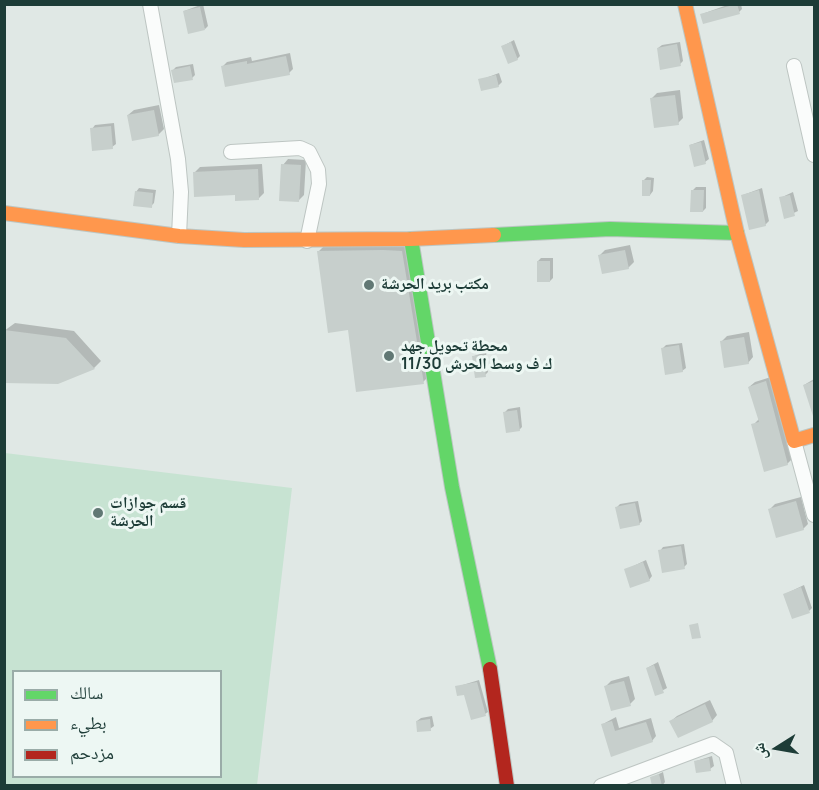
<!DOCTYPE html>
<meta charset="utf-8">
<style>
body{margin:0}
#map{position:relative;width:819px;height:790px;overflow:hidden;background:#e0e8e5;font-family:Manrope,"Noto Naskh Arabic",sans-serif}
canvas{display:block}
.frame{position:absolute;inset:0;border:6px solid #1d3c37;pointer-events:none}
.legend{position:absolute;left:12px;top:670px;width:210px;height:108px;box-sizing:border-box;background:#edf7f3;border:2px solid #9aaca8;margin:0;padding:8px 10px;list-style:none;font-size:18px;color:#1d3c37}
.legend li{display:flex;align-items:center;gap:12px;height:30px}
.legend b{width:30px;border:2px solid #9aaca8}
.north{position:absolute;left:747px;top:718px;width:60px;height:60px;-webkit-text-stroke:4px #edf7f3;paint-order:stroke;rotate:259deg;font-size:16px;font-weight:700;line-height:24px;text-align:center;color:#1d3c37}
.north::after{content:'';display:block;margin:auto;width:21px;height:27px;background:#1d3c37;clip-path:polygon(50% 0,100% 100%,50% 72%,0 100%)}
</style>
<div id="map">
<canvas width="819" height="790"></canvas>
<div class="frame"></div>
<ul class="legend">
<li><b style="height:8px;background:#63d668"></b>سالك</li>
<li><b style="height:8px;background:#ff974d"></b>بطيء</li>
<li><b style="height:8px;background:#b3261e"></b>مزدحم</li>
</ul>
<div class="north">ش</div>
</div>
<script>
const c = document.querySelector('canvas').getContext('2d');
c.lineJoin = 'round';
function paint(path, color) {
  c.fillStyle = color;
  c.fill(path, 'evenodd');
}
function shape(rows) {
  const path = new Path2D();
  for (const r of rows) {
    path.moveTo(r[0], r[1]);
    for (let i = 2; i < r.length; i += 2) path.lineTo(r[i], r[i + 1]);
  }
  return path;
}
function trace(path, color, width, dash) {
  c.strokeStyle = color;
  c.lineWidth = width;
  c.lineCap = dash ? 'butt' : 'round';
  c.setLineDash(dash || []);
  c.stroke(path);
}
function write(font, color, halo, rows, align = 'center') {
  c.font = font + ' Manrope,"Noto Naskh Arabic",sans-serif';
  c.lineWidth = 6;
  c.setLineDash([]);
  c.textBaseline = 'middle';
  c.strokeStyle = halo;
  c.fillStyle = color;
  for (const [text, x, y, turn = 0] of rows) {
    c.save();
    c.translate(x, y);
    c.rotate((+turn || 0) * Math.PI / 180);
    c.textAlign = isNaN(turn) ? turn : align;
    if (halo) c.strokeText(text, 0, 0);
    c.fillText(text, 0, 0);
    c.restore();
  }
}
const green = shape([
 [5,453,292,488,257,785,5,785],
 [14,672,220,672,220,776,14,776]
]);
const shadow = shape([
 [203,4,208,26,205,29,184,11],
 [730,4,741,4,742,9,739,12,702,14],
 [514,40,520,56,517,59,503,46],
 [680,42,683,61,680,64,658,48,662,45],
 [290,53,293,69,289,73,222,67,227,62,251,57,252,61],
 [193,64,195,75,192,78,173,70,176,67],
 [499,73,502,82,498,86,480,80],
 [680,90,683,118,678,123,652,98,657,93],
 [159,105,164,129,158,135,128,115,134,110],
 [114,123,116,144,112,147,92,129,95,125],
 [704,140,709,159,705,162,690,145],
 [288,159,306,160,304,195,299,200,283,165],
 [262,164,264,193,258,199,236,193,195,172,200,167],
 [647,177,654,178,653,191,650,195,643,181],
 [696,187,706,187,706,208,703,211,693,190],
 [139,188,156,190,154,203,151,206,136,192],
 [762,188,769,221,765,225,743,195],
 [793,192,798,211,785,217,780,198],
 [326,244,409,244,430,375,423,382,349,328,319,251],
 [630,245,634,262,628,268,600,255,605,250],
 [541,258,553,258,553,278,550,281,538,261],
 [15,323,74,331,101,361,94,368,57,382,4,331],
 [749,332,753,357,748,363,722,341,727,336],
 [682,343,686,368,682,371,662,349,666,345],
 [486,352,488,372,485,375,474,356],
 [771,377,792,459,787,464,753,425,759,419,749,387,755,382],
 [814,379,814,404,811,405,804,385],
 [520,407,522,427,519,430,505,412,508,409],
 [801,497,808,524,803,529,770,509,775,504],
 [638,501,642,521,639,524,617,507,620,504],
 [684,544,687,564,684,567,660,551,663,547],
 [646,560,652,576,649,580,625,570],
 [804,585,812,608,809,611,785,594],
 [658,662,667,688,656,694,647,668],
 [629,676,635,699,630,704,605,687,611,681],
 [479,680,488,712,485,714,456,687],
 [710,700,717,715,712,721,671,721,677,716],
 [432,716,434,726,430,729,417,721,421,718],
 [616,717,619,728,651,718,656,736,652,741,612,755,603,724],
 [712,756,714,766,710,769,696,761],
 [663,772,665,782,662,786,651,778]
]);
const building = shape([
 [737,4,740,14,703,24,700,14],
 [200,7,205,30,188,34,183,11],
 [511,42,518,60,508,64,501,46],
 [677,44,681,66,660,70,657,48],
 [286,56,290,75,225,87,221,66,247,61,247,64],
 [190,66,193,80,174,83,171,70],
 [496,75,499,87,481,91,478,79],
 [675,95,679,125,654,128,650,98],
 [154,110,159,136,132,141,127,115],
 [111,126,113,149,92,151,90,128],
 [701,142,706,164,694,167,689,145],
 [281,164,301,165,299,202,279,201],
 [258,169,259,200,235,201,235,195,194,197,193,172],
 [642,180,651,180,650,196,642,196],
 [691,190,704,190,703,212,690,212],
 [759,190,766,226,749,230,741,195],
 [135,191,153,193,152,208,133,206],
 [790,195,795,216,784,219,779,197],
 [383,250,402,251,424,384,356,392,348,330,328,333,317,251],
 [625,250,629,269,602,274,598,255],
 [537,261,550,261,550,282,537,282],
 [4,330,66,338,95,369,58,384,4,383],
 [744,337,749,364,724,368,720,341],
 [679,345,683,372,665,375,661,348],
 [483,355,486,377,475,378,472,356],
 [766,381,788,465,764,472,751,424,759,422,748,387],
 [814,381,814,415,813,416,803,385],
 [517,410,520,431,506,433,503,412],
 [796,501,804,530,776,538,768,509],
 [635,503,640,525,620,529,615,507],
 [681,546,685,569,662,573,658,550],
 [643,562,650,581,630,588,624,569],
 [801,587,810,613,792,619,783,594],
 [698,623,701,638,692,639,689,625],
 [654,665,664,693,655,696,646,668],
 [624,681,631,706,611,711,604,686],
 [477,682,486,716,471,720,464,695,457,696,455,686],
 [705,704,713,722,678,738,669,721],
 [430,719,431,731,417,732,416,721],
 [612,721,615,731,646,722,653,742,611,757,601,724],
 [709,758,711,771,696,773,694,761],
 [659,774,662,786,652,786,650,777]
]);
const street = shape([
 [150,4,178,159,181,192,179,236],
 [794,66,814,155],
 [231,152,300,148,309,152,318,170,319,184,307,241],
 [794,441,814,515],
 [601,786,713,744,726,753,734,786]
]);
const fast = shape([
 [494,235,610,229,737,233],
 [411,239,452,487,490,669]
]);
const slow = shape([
 [685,4,737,233,794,441,814,435],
 [4,213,179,236,244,240,411,239,494,235]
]);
const jam = shape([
 [490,669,507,786]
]);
const markers = [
 [369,285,6,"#617874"],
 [389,356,6,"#617874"],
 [98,513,6,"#617874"]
];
const poiNames = [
 ["مكتب بريد الحرشة",381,285],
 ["محطة تحويل جهد",401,347],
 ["11/30 ك ف وسط الحرش",401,365],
 ["قسم جوازات",110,504],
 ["الحرشة",110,522]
];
paint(green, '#c7e3d2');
paint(shadow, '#0003');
paint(building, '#c7cfcc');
trace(street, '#bdc5c2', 16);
trace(fast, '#bcc6c3', 16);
trace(slow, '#bcc6c3', 16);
trace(jam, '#bcc6c3', 16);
trace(street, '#fafcfb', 14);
trace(fast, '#63d668', 14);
trace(slow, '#ff974d', 14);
trace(jam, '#b3261e', 14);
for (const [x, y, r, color] of markers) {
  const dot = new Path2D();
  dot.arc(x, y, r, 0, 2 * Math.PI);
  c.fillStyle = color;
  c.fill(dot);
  trace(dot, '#edf7f3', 2);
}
write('bold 16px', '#1d3c37', '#edf7f3', poiNames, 'left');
</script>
